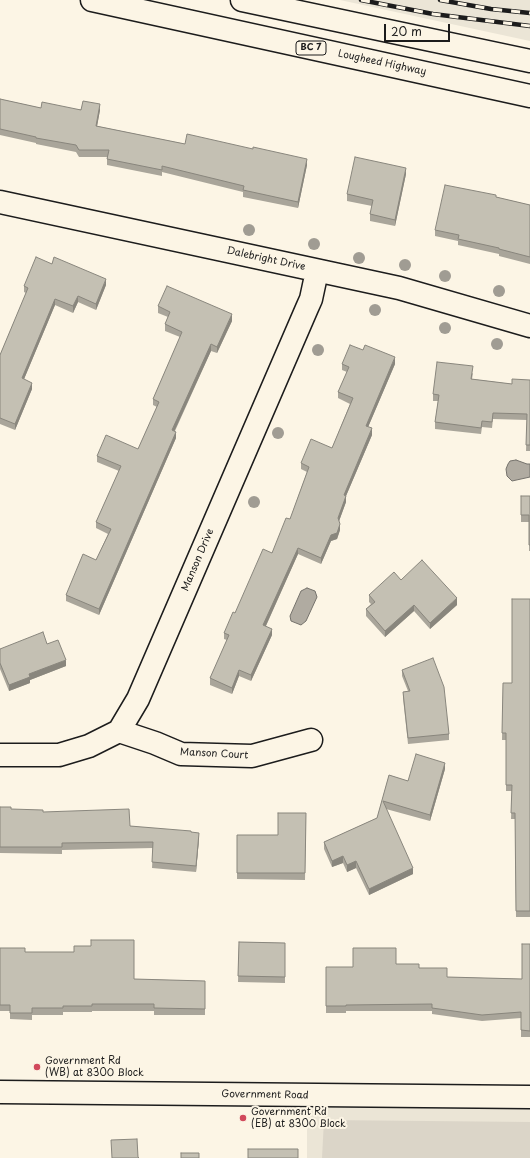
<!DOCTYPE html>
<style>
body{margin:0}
#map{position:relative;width:530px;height:1158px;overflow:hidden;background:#fcf5e5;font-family:"Playpen Sans",sans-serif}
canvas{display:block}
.scale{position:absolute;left:384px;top:24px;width:66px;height:18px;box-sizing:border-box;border:2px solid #1c1c1c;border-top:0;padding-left:5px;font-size:12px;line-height:14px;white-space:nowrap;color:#1c1c1c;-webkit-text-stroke:3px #fcf5e5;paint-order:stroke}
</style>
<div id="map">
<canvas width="530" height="1158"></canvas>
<div class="scale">20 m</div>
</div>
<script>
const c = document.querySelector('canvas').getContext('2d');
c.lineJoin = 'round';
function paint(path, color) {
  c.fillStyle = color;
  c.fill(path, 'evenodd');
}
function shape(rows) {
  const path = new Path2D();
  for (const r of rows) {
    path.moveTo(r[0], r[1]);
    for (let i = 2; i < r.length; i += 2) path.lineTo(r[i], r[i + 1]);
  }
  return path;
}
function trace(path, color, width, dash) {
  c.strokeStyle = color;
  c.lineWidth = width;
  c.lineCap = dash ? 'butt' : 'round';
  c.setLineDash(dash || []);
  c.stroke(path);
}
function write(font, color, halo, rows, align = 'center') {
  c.font = font + ' "Playpen Sans",sans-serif';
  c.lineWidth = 4;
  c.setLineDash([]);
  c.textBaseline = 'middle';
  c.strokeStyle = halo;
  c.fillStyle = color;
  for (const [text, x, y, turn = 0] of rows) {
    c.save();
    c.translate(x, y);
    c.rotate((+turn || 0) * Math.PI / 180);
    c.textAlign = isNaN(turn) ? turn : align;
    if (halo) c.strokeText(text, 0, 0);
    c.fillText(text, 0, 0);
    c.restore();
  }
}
const built = shape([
 [340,0,530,0,530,41],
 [307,1107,530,1109,530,1158,307,1158]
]);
const green = shape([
 [324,1120,530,1122,530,1158,322,1158]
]);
const water = shape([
 [516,460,527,464,530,464,530,477,512,481,507,476,506,469,508,464,510,461,516,460],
 [307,588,315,591,317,597,306,621,301,625,291,621,290,616,301,591,307,588]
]);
const street = shape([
 [0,202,399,288,530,326],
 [119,731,155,743,181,754,252,756,311,740],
 [0,755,59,755,89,746,119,731,138,699,307,308,311,299,317,271]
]);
const secondary = shape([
 [0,1092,530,1097]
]);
const primary = shape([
 [92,0,530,96],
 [242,0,530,61]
]);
const rail = shape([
 [361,0,433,14,530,26],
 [440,0,491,9,530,13]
]);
const trees = [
 [249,230],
 [314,244],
 [359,258],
 [405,265],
 [445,276],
 [499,291],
 [375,310],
 [445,328],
 [497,344],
 [318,350],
 [278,433],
 [254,502]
];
const wall = shape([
 [0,99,41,108,100,110,97,126,185,144,307,165,298,208,243,197,243,192,162,172,162,176,107,165,107,157,79,157,76,152,36,144,36,143,0,135],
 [406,174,395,226,370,221,370,214,372,206,347,201,347,194],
 [496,197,530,205,530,264,499,256,499,254,458,245,458,241,435,236,435,230],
 [52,264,106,285,96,310,78,302,73,313,55,305,24,379,32,389,15,430,0,424,0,355,26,293,24,292,24,286],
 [158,306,232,321,217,353,211,351,175,431,176,438,99,615,66,601,66,595,96,560,108,534,96,528,96,522,119,471,97,462,97,456,138,449,157,407,153,405,153,399,180,337,165,331,165,324,168,317,158,313],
 [342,364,395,364,368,427,372,435,346,496,346,502,339,521,340,530,337,539,331,541,321,564,298,554,266,626,272,635,251,681,239,676,232,694,210,685,210,678,227,640,224,639,224,633,235,613,272,553,290,519,307,472,301,469,301,463,332,448,350,404,338,398,338,392,347,372,342,370],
 [473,373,472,379,512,384,530,380,530,451,526,451,527,420,493,419,492,428,482,427,481,434,435,429,435,422,438,401,433,401,433,394],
 [521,496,530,496,530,551,529,551,529,522,521,522],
 [401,580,457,605,430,629,414,611,385,637,366,616,366,609,371,604,369,602,369,595],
 [530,599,530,917,516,917,515,819,511,819,512,791,506,791,506,740,502,740,503,683,512,683],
 [47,644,66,666,30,680,30,683,9,691,0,669,0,649],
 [402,670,449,734,449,740,408,744,403,698,403,692,408,691,402,676],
 [445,769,430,821,386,809,413,874,369,895,356,868,347,872,343,863,332,867,324,849,324,842,377,818,389,775,408,781],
 [0,807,11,809,43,812,130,826,191,832,199,839,196,872,152,868,153,848,62,850,62,854,0,853],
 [306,813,305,880,237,879,237,835,278,835],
 [239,942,285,943,285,983,238,982],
 [530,944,530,1037,521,1037,521,1018,482,1021,432,1014,432,1011,346,1011,346,1013,326,1013,326,967,353,967,396,964,419,968,447,977,522,979],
 [0,948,25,952,134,979,205,981,205,1015,154,1015,154,1011,92,1011,92,1012,63,1012,63,1015,32,1015,32,1020,10,1019,10,1011,0,1011]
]);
const shadedWall = shape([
 [100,104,100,110,96,132,96,126],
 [307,159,307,165,298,208,298,202],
 [406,168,406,174,395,226,395,220],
 [106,279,106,285,96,310,96,304],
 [78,296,78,302,73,313,73,306],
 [55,299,55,305,22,384,22,378],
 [232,314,232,321,217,353,217,347],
 [211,344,211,351,172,436,172,430],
 [395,357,395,364,366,432,366,426],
 [32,383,32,389,15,430,15,424],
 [372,428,372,435,346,496,346,502,338,524,338,518,344,495],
 [176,432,176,438,99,615,99,609],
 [340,524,340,530,337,539,331,541,321,564,321,558,331,535],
 [298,548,298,554,263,632,263,625],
 [457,598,457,605,430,629,430,623],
 [414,605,414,611,385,637,385,631],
 [272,629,272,635,251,681,251,675],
 [66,660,66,666,30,680,30,683,9,691,9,685,29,674],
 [239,670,239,676,232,694,232,688],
 [445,763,445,769,430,821,430,815],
 [199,833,199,839,196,872,196,866],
 [343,856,343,863,332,867,332,861],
 [356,861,356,868,347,872,347,865],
 [413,868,413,874,369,895,369,889]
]);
const building = shape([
 [0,99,41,108,42,102,81,110,83,101,100,104,96,126,185,144,187,134,253,149,253,147,307,159,298,202,243,190,244,186,162,166,162,170,107,159,109,150,79,150,76,145,36,138,36,137,0,129,0,99],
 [355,157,406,168,395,220,370,214,373,200,347,194,355,157],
 [445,185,496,195,496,197,530,205,530,257,499,249,499,248,458,239,459,235,435,230,445,185],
 [36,257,52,264,54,257,106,279,96,304,78,296,73,306,55,299,22,378,32,383,15,424,0,418,0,355,28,288,24,286,36,257],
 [167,286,232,314,217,347,211,344,172,430,176,432,99,609,66,595,83,554,96,560,111,529,96,522,121,466,97,456,106,435,138,449,159,402,153,399,182,332,165,324,170,312,158,306,167,286],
 [350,345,363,350,365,345,395,357,366,426,372,428,344,495,346,496,338,518,340,524,337,533,331,535,321,558,298,548,263,625,272,629,251,675,239,670,232,688,210,678,229,635,224,633,233,612,235,613,263,549,272,553,286,518,290,519,309,467,301,463,311,439,332,448,353,398,338,392,349,367,342,364,350,345],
 [437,362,473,366,471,379,512,384,512,379,530,380,530,445,526,445,527,414,493,413,492,422,482,421,481,428,435,422,439,395,433,394,437,362],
 [521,496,530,496,530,545,529,545,529,515,521,515,521,496],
 [422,560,457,598,430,623,414,605,385,631,366,609,375,602,369,595,394,572,401,580,422,560],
 [512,599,530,599,530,911,516,911,515,813,511,813,512,785,506,785,506,733,502,733,503,683,512,683,512,599],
 [43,632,47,644,58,640,66,660,29,674,30,677,9,685,0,663,0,649,43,632],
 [433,658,444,687,449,734,408,738,403,692,410,691,402,670,433,658],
 [416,754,445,763,430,815,383,801,413,868,369,889,356,861,347,865,343,856,332,861,324,842,377,818,389,775,408,781,416,754],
 [0,807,11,807,11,809,43,810,43,812,129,809,130,826,191,831,191,832,199,833,196,866,152,862,153,842,62,843,62,847,0,847,0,807],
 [278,813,306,813,305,873,237,873,237,835,278,835,278,813],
 [91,940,134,940,134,979,205,981,205,1009,154,1008,154,1004,92,1004,92,1006,63,1006,63,1008,32,1008,32,1013,10,1013,10,1005,0,1005,0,948,25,948,25,952,74,952,74,946,91,946,91,940],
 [239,942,285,943,285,977,238,976,239,942],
 [522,944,530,944,530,1031,521,1030,521,1012,482,1015,432,1008,432,1004,346,1005,346,1006,326,1006,326,967,353,967,353,948,396,948,396,964,419,964,419,968,447,968,447,977,522,979,522,944],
 [137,1139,138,1157,139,1158,112,1158,111,1140,137,1139],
 [248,1149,298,1149,298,1158,248,1158,248,1149],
 [181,1153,199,1153,199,1158,181,1158,181,1153]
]);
const markers = [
 [37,1067,4,"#d1495b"],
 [243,1118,4,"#d1495b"]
];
const shields = [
 [311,48,30]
];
const shieldNames = [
 ["BC 7",311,48]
];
const streetNames = [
 ["Lougheed Highway",382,63,12],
 ["Dalebright Drive",266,259,12],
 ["Manson Drive",198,560,-67],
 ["Manson Court",214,754,3],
 ["Government Road",265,1095,1]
];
const poiNames = [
 ["Government Rd",45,1061],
 ["(WB) at 8300 Block",45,1073],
 ["Government Rd",251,1112],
 ["(EB) at 8300 Block",251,1124]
];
paint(built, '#ebe5d6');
paint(green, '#dbd5c8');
paint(water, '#b0aba1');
trace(water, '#75726c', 1);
trace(street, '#1c1c1c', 25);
trace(secondary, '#1c1c1c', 25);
trace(primary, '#1c1c1c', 25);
trace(street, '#fcf5e5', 22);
trace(secondary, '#fcf5e5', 22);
trace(primary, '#fcf5e5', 22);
trace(rail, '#1c1c1c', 4.5);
trace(rail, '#fcf5e5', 3, [9]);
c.fillStyle = '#a09c93';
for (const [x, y] of trees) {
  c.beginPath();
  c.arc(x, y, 6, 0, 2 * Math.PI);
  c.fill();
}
paint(wall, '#a9a59a');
paint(shadedWall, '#89867d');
paint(building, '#c4c0b3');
trace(building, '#89867d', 1);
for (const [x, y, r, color] of markers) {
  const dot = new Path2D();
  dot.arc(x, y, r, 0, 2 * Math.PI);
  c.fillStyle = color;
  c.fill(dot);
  trace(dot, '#fcf5e5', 1.5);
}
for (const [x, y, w] of shields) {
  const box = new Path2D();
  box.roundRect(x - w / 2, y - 7, w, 14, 3);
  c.fillStyle = '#fcf5e5';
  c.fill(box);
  trace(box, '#1c1c1c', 1);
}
write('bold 9px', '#1c1c1c', null, shieldNames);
write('10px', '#1c1c1c', '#fcf5e5', streetNames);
write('10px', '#1c1c1c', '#fcf5e5', poiNames, 'left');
</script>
